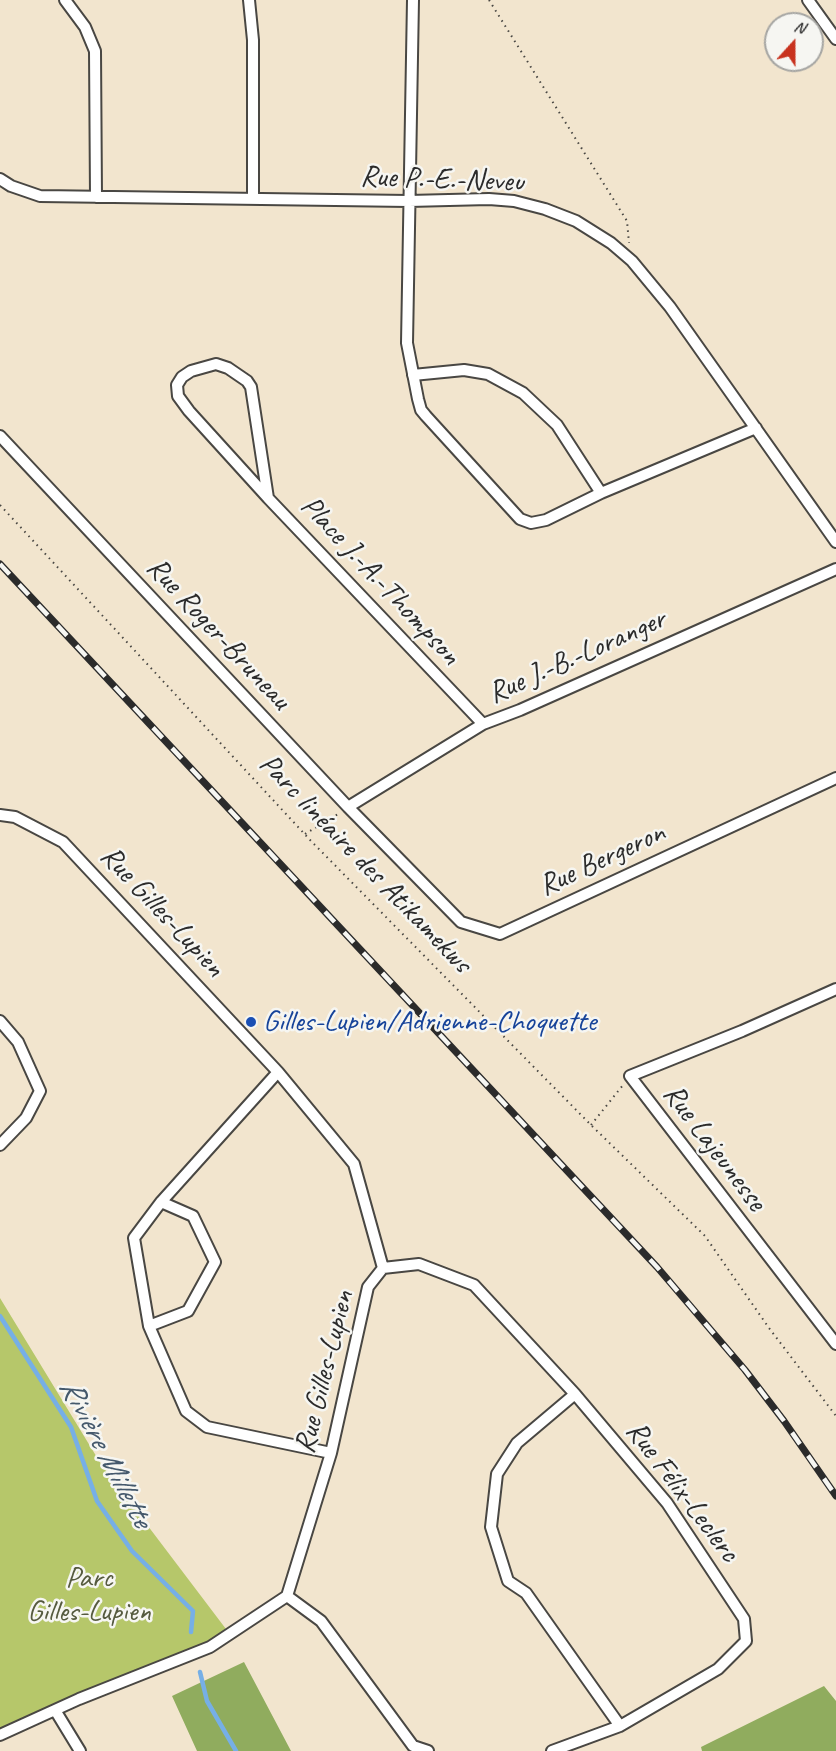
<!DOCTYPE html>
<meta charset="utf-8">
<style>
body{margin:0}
#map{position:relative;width:836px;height:1751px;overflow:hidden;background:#f2e5ce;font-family:Caveat,sans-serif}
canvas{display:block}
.north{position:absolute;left:764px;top:12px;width:60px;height:60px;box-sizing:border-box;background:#f6f6f2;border:2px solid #a5a5a2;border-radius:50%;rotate:21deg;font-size:16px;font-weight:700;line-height:24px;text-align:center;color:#2b2b2b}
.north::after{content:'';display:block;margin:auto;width:21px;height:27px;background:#c8321e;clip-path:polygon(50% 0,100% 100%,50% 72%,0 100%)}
</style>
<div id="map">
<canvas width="836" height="1751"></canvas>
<div class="north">N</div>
</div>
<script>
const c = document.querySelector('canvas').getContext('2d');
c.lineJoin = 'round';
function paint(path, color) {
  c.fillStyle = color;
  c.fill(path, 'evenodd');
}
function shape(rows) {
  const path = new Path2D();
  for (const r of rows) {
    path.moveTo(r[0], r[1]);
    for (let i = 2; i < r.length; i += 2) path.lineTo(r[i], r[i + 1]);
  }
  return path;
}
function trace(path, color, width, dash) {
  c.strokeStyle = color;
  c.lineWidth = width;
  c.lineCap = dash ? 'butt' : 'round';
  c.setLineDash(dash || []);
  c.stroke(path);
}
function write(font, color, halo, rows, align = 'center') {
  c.font = font + ' Caveat,sans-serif';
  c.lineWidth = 5;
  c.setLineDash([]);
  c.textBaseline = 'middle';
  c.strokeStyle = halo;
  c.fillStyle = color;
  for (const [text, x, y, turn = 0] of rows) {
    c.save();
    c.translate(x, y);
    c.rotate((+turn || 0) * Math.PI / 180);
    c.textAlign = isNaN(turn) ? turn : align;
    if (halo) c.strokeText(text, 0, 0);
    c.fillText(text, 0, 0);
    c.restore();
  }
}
const green = shape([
 [0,1298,101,1464,229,1633,0,1733]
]);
const forest = shape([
 [244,1662,291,1751,197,1751,172,1696],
 [824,1686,836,1701,836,1751,702,1751,701,1747]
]);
const stream = shape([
 [0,1316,71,1427,97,1501,132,1551,193,1611,191,1632],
 [200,1672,207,1701,236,1751]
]);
const path = shape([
 [489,0,627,221,629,243],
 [0,505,311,841,591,1125,705,1236,769,1328,836,1416],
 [305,834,338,814],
 [591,1125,623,1085]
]);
const minor = shape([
 [65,0,85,27,95,51,96,197],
 [249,0,253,40,253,199],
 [413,0,407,343,418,399,421,410,426,416,520,519,531,523,546,520,601,493,756,428],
 [808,0,836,39],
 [0,179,11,186,40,196,409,201,489,199,514,201,545,209,576,221,611,243,632,261,670,307,836,542],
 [413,375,464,370,488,374,523,393,557,425,601,493],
 [0,436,348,807,461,922,500,934,836,778],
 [268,498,251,387,247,381,228,368,216,364,191,371,182,377,177,385,178,396,189,411,268,498,483,724],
 [348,807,483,724,520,710,836,569],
 [0,815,15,817,63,842,278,1072,354,1164,383,1268],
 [836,989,742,1031,630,1076,836,1344],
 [0,1021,18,1042,40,1091,26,1118,0,1145],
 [278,1072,161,1202,134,1238,149,1326,186,1411,207,1427,331,1453],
 [383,1268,419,1264,474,1285,575,1394,667,1503,744,1619,746,1641,718,1669,620,1726,552,1751],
 [149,1326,188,1311,215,1262,193,1216,161,1202],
 [575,1394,517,1443,497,1474,491,1527,508,1581,526,1593,620,1726],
 [287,1596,321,1621,413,1746,428,1751],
 [55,1710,80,1751],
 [0,1735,79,1699,210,1647,287,1596,331,1453,368,1287,383,1268]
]);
const rail = shape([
 [0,564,657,1267,745,1370,784,1421,836,1496]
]);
const markers = [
 [251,1022,6,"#1a4fb4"]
];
const streetNames = [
 ["Rue P.-E.-Neveu",442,180,2],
 ["Place J.-A.-Thompson",380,581,47],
 ["Rue Roger-Bruneau",218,634,47],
 ["Rue J.-B.-Loranger",577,657,-24],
 ["Rue Bergeron",602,860,-25],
 ["Parc linéaire des Atikamekws",365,864,46],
 ["Rue Gilles-Lupien",162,912,47],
 ["Rue Lajeunesse",714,1148,53],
 ["Rue Gilles-Lupien",325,1372,-76],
 ["Rue Félix-Leclerc",682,1492,53]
];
const transitNames = [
 ["Gilles-Lupien/Adrienne-Choquette",263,1022]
];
const parkNames = [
 ["Parc",89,1578],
 ["Gilles-Lupien",89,1612]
];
const waterNames = [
 ["Rivière Millette",105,1453,62]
];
paint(green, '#b6c76a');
paint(forest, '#90ac5e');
trace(stream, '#76afe6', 4.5);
trace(minor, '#494743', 14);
trace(path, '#494743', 2, [1.5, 4.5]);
trace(minor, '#fff', 10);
trace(rail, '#2b2b2b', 7);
trace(rail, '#f6f6f2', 4.5, [14]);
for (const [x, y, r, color] of markers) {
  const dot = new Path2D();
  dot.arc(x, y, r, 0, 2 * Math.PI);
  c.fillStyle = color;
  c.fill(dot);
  trace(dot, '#f6f6f2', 2);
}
write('30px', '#2b2b2b', '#f6f6f2', streetNames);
write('30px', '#164399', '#f6f6f2', transitNames, 'left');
write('30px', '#555a3e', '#f6f6f2', parkNames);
write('italic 32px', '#45596c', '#f6f6f2', waterNames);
</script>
